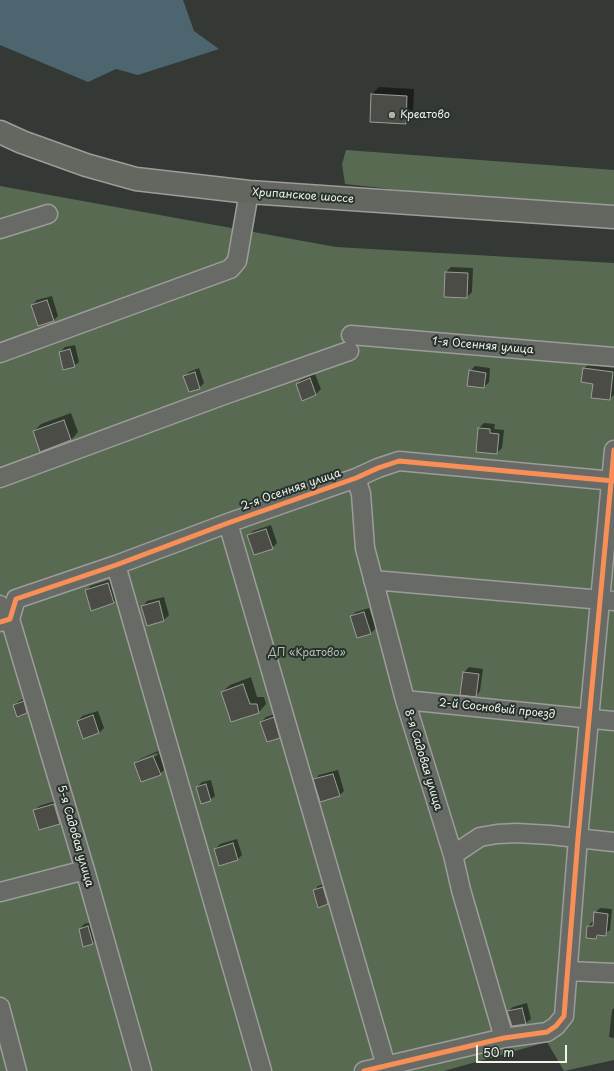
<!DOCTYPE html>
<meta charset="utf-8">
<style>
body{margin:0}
#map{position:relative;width:614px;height:1071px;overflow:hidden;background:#353935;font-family:"Playpen Sans",sans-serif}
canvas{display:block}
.scale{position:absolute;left:476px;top:1045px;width:91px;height:18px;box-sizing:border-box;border:2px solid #f4f1e8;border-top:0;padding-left:5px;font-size:12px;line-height:14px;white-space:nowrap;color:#f4f1e8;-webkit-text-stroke:3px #26332d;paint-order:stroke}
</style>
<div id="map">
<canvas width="614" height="1071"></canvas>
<div class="scale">50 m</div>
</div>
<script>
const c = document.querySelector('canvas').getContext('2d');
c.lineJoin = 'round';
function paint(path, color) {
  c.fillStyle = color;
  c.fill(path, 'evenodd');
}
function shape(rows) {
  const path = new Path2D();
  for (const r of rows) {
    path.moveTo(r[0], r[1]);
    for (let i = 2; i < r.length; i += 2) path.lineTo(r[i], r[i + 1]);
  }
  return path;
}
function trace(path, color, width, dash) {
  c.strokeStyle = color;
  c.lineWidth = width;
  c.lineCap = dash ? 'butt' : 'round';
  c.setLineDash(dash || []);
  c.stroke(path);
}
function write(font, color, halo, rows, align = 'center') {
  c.font = font + ' "Playpen Sans",sans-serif';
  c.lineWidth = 4;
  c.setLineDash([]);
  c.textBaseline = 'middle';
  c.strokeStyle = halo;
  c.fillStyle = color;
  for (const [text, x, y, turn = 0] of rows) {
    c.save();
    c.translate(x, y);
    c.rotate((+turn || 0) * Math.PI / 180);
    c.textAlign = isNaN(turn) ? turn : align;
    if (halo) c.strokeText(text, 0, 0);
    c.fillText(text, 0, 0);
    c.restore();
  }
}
const green = shape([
 [346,150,614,170,614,205,437,194,345,184,342,164],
 [0,186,336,247,614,263,614,1060,564,1071,547,1042,444,1071,0,1071]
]);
const water = shape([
 [0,0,183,0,194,31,219,49,138,75,116,69,88,82,0,45]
]);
const shadow = shape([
 [379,87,414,89,413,116,405,123,372,94],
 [451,267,473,268,472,292,467,297,446,272],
 [52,296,58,316,53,321,32,305,37,300],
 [75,345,79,362,74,366,60,352,65,347],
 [591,361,614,364,614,395,609,399,594,383,584,369],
 [475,366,490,368,489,382,484,387,470,371],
 [199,368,204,383,199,388,184,376,189,372],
 [315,374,321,389,316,394,303,399,297,384,301,380],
 [71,413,78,432,71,440,34,431,41,424],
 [484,423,495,424,494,429,504,430,502,448,497,453,477,451,479,428],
 [271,525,277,543,272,548,249,535,253,531],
 [112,579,118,597,114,602,86,591,90,586],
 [164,597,169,615,164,620,148,625,143,606,147,601],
 [369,608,376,628,371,633,358,637,351,616,356,612],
 [469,667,483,669,480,691,476,696,464,672],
 [251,677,257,697,264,697,266,704,259,712,232,721,222,692,230,685],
 [28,697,31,708,27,712,14,705,19,701],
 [98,711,104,728,99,733,78,721,82,716],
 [278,713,284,732,279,737,261,722,266,717],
 [158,751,165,769,160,774,135,763,140,759],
 [157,753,158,755,139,762,139,760],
 [338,770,344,791,339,796,315,779,319,775],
 [211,780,215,796,210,800,197,787,202,782],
 [59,800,65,818,60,823,40,829,34,811,39,806],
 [237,839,242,855,237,860,215,849,220,844],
 [328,883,332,899,327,903,314,891,318,886],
 [600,908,612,909,610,930,605,934,600,934,596,938,588,926,593,921,594,922,595,913],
 [93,922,97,939,93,943,80,929,84,924],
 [527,1003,531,1019,526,1023,512,1025,508,1011,513,1007],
 [614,1008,614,1038,609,1037,612,1010]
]);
const building = shape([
 [371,94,407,96,406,124,370,122,371,94],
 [445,272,468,273,467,298,444,297,445,272],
 [47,300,54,321,38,326,31,305,47,300],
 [70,349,75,367,63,370,59,352,70,349],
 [583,368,613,372,610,400,591,398,593,384,581,382,583,368],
 [469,370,486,373,484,388,467,386,469,370],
 [195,372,200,389,189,392,183,376,195,372],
 [310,378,316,395,302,401,296,384,310,378],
 [64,420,71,440,40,452,33,431,64,420],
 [478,428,490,429,490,433,499,434,497,454,476,452,478,428],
 [266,529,273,549,254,555,247,535,266,529],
 [108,583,114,603,91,611,85,590,108,583],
 [159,601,164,621,147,626,141,606,159,601],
 [364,612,371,634,357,638,350,616,364,612],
 [463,672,479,674,476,697,460,695,463,672],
 [243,684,250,704,257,704,259,713,231,722,221,692,243,684],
 [24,701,27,713,17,717,13,705,24,701],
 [93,715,99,733,83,739,77,721,93,715],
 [274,717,280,738,267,742,260,722,274,717],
 [153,756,161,775,141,782,134,763,153,756],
 [333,774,340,796,320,802,313,779,333,774],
 [206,784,211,801,201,804,196,787,206,784],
 [54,804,60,824,39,830,33,810,54,804],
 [233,843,238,860,219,866,214,849,233,843],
 [323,887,328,904,318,908,313,890,323,887],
 [594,912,608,914,606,936,597,935,596,939,586,938,587,926,593,926,594,912],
 [88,926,93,944,83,947,79,929,88,926],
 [522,1008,526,1024,512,1026,507,1011,522,1008]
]);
const minor = shape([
 [0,229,48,214],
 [351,335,614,357],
 [0,353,230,269,237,261,249,192],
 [0,478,224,395,349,351],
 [356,478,361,494,365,548,405,700,453,855,461,890,504,1038],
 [228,523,386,1066],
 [116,565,262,1071],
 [373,580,614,601],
 [0,605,10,619,85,870,142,1071],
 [0,622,10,619,16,599,116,565,228,523,356,478,378,468,399,461,614,481],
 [405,700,614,721],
 [453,855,480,837,497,834,517,833,550,835,614,842],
 [0,892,85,870],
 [568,971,614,973],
 [0,1007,17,1071],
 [364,1071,504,1038,547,1032,556,1026,564,1016,578,838,614,450]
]);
const major = shape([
 [0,132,22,142,86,165,136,179,249,192,614,217]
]);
const cycleway = shape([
 [0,622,10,619,16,599,116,565,228,523,356,478,378,468,399,461,614,481],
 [364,1071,504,1038,547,1032,556,1026,564,1016,578,838,614,450]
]);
const markers = [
 [392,115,4,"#b1b1a9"]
];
const poiNames = [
 ["Креатово",400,115]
];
const streetNames = [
 ["Хрипанское шоссе",303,196,4],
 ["1-я Осенняя улица",483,346,5],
 ["2-я Осенняя улица",291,490,-19],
 ["2-й Сосновый проезд",497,709,6],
 ["8-я Садовая улица",423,760,73],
 ["5-я Садовая улица",75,836,74]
];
const parkNames = [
 ["ДП «Кратово»",307,653]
];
paint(green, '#586b52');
paint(water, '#4d656e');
paint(shadow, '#0007');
paint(building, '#4c4c47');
trace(building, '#9c9d9a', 1);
trace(minor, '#9c9d9a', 21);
trace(major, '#9c9d9a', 25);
trace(minor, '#686a66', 18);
trace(major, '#646660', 22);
trace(cycleway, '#f78f57', 5);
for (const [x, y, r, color] of markers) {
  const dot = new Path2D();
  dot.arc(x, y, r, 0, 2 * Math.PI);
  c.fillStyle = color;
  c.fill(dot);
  trace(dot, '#26332d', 1.5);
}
write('11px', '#f4f1e8', '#26332d', poiNames, 'left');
write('11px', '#f4f1e8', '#26332d', streetNames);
write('11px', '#b8bfae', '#26332d', parkNames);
</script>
